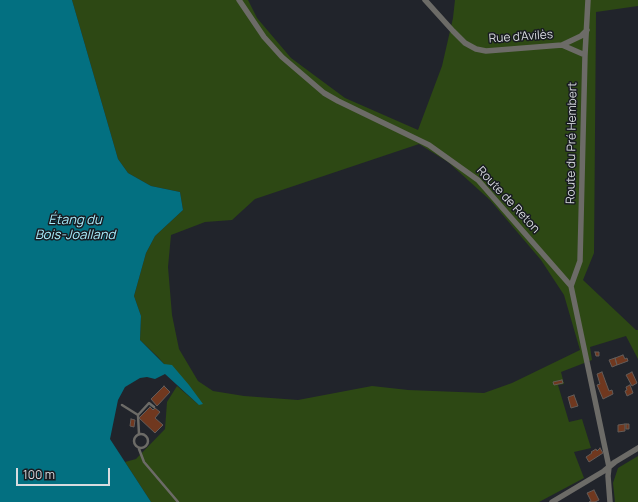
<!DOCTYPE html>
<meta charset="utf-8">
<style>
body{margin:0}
#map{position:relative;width:638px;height:502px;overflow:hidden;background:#21242b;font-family:Manrope,sans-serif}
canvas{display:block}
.scale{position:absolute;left:16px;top:468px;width:94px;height:18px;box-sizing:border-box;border:2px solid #d8dbdf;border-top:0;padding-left:5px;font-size:12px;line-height:14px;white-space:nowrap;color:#d8dbdf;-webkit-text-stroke:3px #181b21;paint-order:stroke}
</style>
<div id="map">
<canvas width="638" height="502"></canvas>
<div class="scale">100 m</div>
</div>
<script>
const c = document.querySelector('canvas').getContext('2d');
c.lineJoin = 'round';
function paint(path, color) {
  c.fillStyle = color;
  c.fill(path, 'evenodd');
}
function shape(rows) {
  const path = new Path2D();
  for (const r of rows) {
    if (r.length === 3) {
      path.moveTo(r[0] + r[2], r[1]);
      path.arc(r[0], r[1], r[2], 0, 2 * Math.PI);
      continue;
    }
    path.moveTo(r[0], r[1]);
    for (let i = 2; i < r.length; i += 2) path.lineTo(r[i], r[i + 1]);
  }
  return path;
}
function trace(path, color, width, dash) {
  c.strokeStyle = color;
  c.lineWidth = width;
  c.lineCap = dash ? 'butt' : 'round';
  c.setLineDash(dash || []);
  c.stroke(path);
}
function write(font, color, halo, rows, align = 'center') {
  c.font = font + ' Manrope,sans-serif';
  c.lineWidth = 3;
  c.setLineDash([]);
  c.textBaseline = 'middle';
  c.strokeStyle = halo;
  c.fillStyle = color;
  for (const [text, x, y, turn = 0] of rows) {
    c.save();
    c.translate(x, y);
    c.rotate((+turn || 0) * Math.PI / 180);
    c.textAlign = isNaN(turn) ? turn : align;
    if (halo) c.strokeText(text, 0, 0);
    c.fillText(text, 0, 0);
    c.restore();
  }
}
const green = shape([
 [72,0,248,0,257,18,291,58,345,98,418,130,442,66,453,18,455,0,638,0,638,6,596,12,594,253,583,280,636,330,638,330,638,359,626,336,590,347,592,360,561,372,564,384,558,385,569,422,582,419,591,448,574,452,584,478,539,502,151,502,125,462,136,459,165,429,167,402,177,386,199,405,158,357,140,340,141,316,134,296,146,253,155,236,183,210,180,192,151,186,128,173,118,159],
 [419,144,448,162,490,200,541,260,564,295,580,350,512,383,484,393,408,390,372,386,298,400,244,396,213,391,198,381,179,349,172,315,168,267,171,235,205,222,232,220,255,199],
 [638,456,638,502,615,502,613,483,618,468]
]);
const water = shape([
 [0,0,72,0,118,159,128,173,151,186,180,192,183,210,155,236,146,253,134,296,141,316,140,340,164,364,172,365,189,385,203,404,199,405,165,374,155,379,147,377,140,378,125,387,118,400,110,439,151,502,0,502]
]);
const building = shape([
 [595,352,599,352,599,356,596,356,595,352],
 [623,355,625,359,627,358,628,361,617,365,615,358,623,355],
 [615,358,617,365,612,367,609,360,615,358],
 [602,372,609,391,612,390,613,394,603,399,597,385,600,384,597,374,602,372],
 [632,372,637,383,632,386,626,375,632,372],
 [562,380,563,383,554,385,553,382,562,380],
 [630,385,633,393,627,396,625,391,627,390,626,387,630,385],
 [164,386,170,392,157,406,151,399,164,386],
 [574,395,578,406,571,408,568,397,574,395],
 [150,407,153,410,155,408,160,412,155,418,163,425,155,433,139,418,150,407],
 [131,419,135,420,134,427,130,426,131,419],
 [625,424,625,431,618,432,618,425,625,424],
 [626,424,629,424,629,429,626,429,626,424],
 [600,448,603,453,589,462,586,457,592,453,591,452,596,449,597,451,600,448],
 [594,490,599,500,595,502,589,502,591,501,587,493,594,490]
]);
const lane = shape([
 [122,405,138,415,139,434],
 [138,415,149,403,154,407],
 [141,441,7],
 [139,449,144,462,178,502]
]);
const street = shape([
 [239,0,264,37,282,57,324,93,338,101,429,145,478,180,571,286,609,467,608,476,610,502],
 [425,0,453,31,465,43,476,49,486,51,562,45,581,36,587,30],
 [562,45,585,55],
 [571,286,580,261,585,55,588,0],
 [552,502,604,471,615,462,638,448]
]);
const streetNames = [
 ["Rue d'Avilès",521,37,-4],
 ["Route du Pré Hembert",572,143,-89],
 ["Route de Reton",508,200,47]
];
const waterNames = [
 ["Étang du",75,220],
 ["Bois-Joalland",75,235]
];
paint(green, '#2d4814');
paint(water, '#037081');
paint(building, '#70381f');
trace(building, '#645c58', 1);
trace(lane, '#6c6b67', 2.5);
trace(street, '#6c6b67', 5.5);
write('12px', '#d8dbdf', '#181b21', streetNames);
write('italic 13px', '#a8ecfb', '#181b21', waterNames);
</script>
